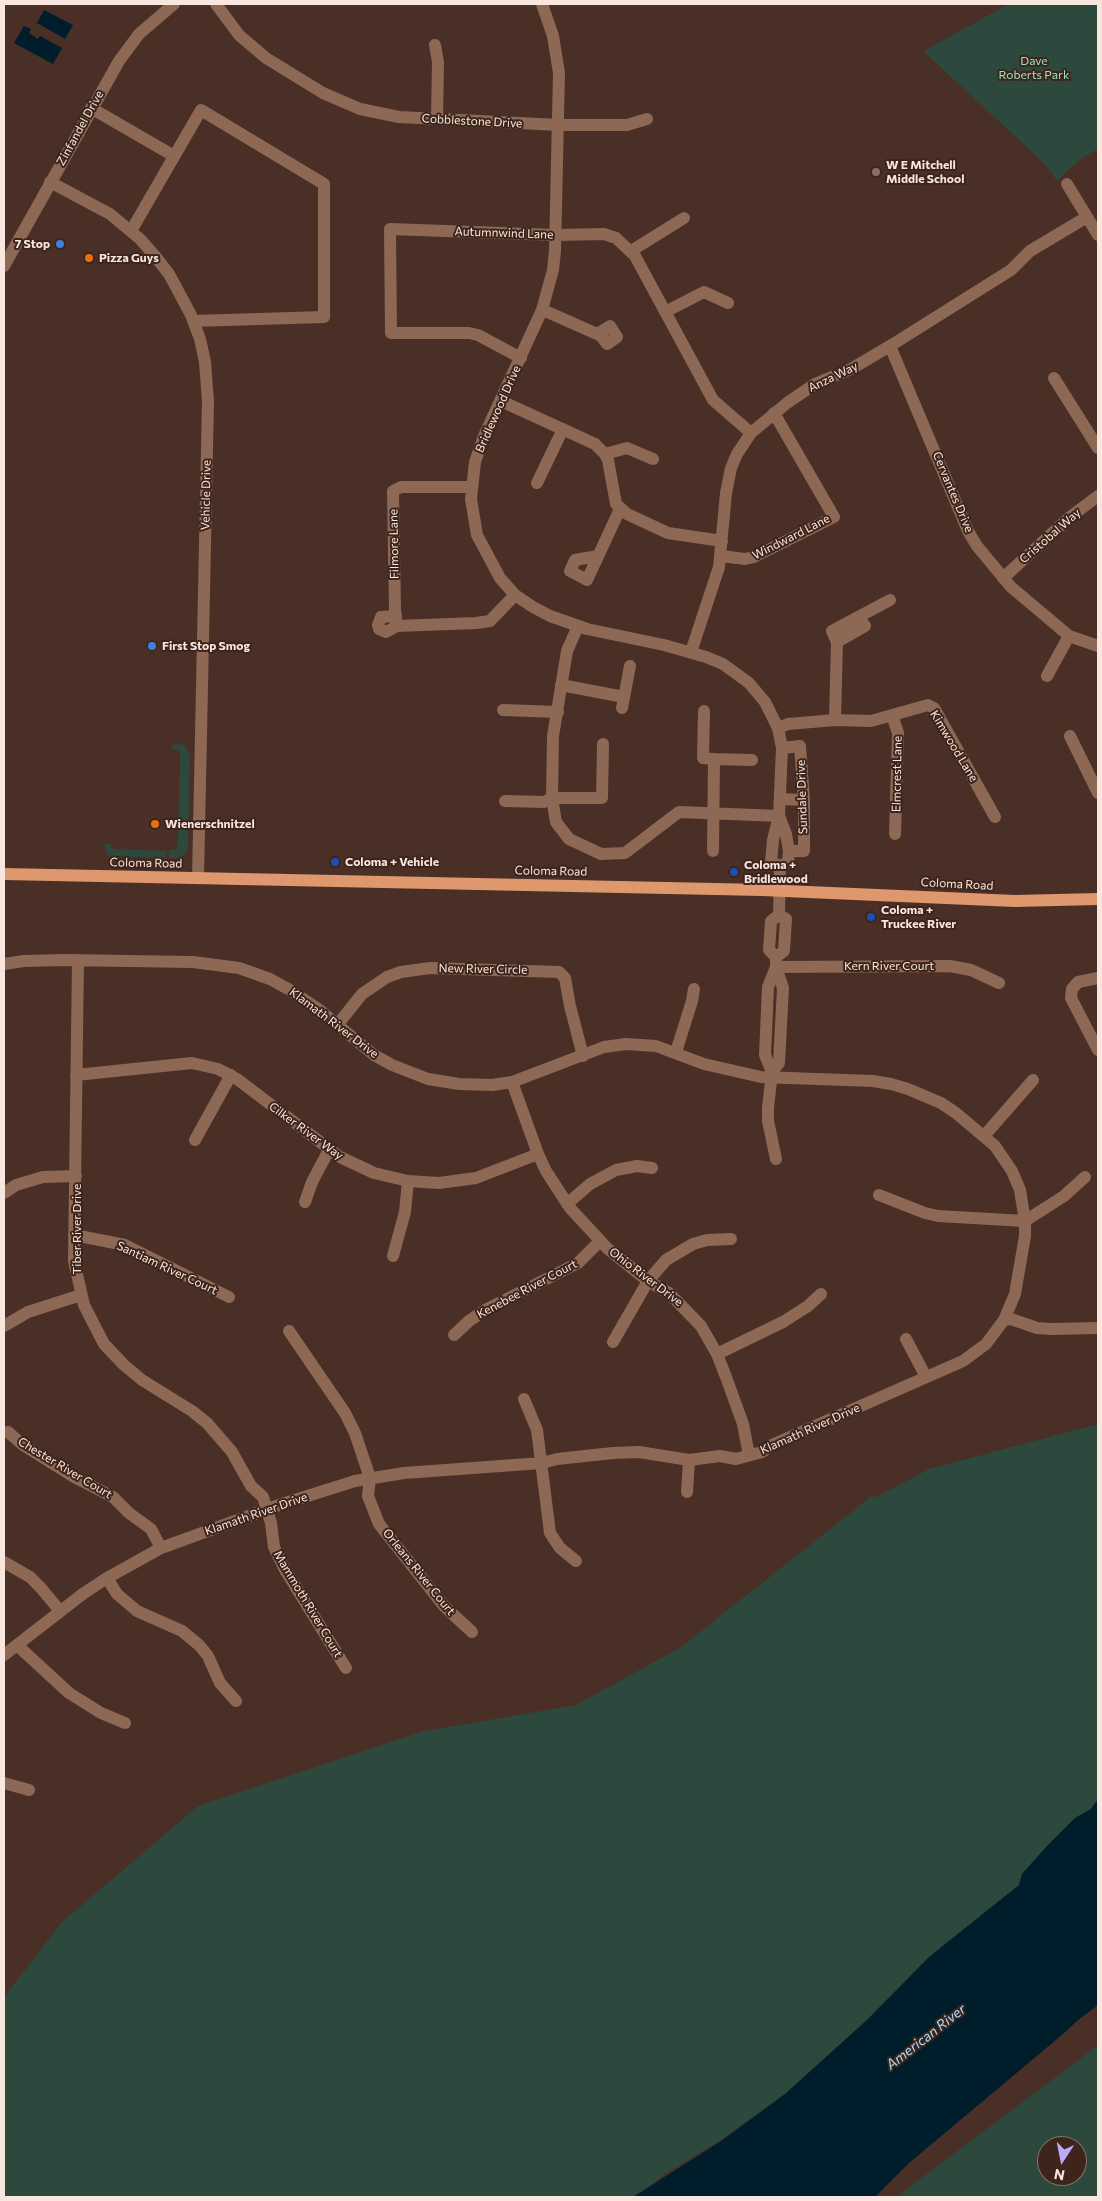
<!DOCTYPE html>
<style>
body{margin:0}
#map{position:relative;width:1102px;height:2201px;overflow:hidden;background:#492f25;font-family:Commissioner,sans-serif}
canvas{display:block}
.frame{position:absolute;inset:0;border:5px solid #f8e6df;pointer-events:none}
.north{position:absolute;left:1037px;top:2136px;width:50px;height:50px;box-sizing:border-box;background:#3e251b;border:1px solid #887269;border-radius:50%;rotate:191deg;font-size:14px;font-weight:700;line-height:20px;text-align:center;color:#f8e6df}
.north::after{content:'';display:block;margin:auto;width:18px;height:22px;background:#bbaaf6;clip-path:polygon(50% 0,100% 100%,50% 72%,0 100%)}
</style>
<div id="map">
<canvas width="1102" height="2201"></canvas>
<div class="frame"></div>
<div class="north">N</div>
</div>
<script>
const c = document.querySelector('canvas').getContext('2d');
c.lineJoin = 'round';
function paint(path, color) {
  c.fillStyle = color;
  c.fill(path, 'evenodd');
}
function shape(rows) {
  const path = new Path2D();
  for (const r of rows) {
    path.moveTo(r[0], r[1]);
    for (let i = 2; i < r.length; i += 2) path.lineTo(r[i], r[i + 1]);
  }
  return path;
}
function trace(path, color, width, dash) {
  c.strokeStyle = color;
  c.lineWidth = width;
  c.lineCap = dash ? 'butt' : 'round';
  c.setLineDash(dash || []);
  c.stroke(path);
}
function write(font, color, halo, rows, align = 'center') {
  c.font = font + ' Commissioner,sans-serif';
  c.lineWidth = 4;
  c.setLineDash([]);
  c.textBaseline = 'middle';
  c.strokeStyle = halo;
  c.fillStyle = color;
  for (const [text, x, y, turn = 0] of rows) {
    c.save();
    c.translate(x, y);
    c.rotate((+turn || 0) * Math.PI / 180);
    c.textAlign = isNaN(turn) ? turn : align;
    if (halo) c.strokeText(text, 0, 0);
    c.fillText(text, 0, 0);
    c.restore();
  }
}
const green = shape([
 [1009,4,1098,4,1098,149,1078,161,1057,181,1045,164,925,53,925,50],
 [179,744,185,745,190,755,188,845,185,855,179,858,169,858,169,850,177,850,178,836,180,751,172,749,172,745],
 [111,844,112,848,115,849,167,851,166,858,108,856,104,844],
 [1098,1424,1098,1799,1091,1809,1075,1818,1047,1846,1022,1874,1019,1885,929,1957,868,2019,785,2094,721,2140,663,2175,639,2197,4,2197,4,1997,62,1922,198,1806,424,1731,576,1705,681,1647,873,1495,874,1498,929,1469],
 [1098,2045,1098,2197,896,2197],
 [1047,2146,1077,2146,1077,2176,1047,2176]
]);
const water = shape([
 [44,10,73,25,65,39,37,23],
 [24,26,31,29,29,33,38,39,40,36,62,48,53,64,14,43],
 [1098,1799,1098,2005,1077,2021,1063,2034,909,2163,875,2197,633,2197,721,2141,785,2094,868,2019,929,1957,1019,1885,1022,1874,1047,1846,1075,1818,1091,1809]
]);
const minor = shape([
 [216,4,239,35,266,58,323,93,360,109,399,117,559,125,627,125,647,119],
 [542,4,553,36,559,73,555,251,553,270,542,310,484,436,475,462,471,499,477,535,500,578,515,595,533,607,550,616,587,629,664,645,706,657,723,664,749,683,765,702,778,728,782,748,779,816,679,812,625,853,601,854,569,839,556,822,552,798,553,736,567,651,578,626],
 [435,45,438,62,437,119],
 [91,108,174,156],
 [50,182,110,214,140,239,155,256,169,274,191,315,200,339,205,362,208,401,198,877],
 [1067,184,1098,235],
 [131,231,201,110,324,184,324,317,193,321],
 [631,251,684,218],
 [4,266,119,61,139,34,174,4],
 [542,310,552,314,597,334,601,336,607,344,617,337,610,326,597,334],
 [665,312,704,292,728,303],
 [890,346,968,531,977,546,1011,587,1055,624,1069,636,1098,646],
 [521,358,478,335,469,333,391,333,390,229,556,235,604,234,616,238,635,256,713,400,751,433],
 [1054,378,1098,448],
 [501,401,595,444,605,454,608,460,616,504,627,514,668,533,722,541],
 [605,454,627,448,653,459],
 [537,483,563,429],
 [471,487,401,487,393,491,395,610,397,626,476,623,490,621,515,595],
 [598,556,575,560,570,571,587,580,594,565,620,509],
 [721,556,745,559,754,557,834,517,774,413],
 [1003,578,1070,517,1098,496],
 [396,616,381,617,378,625,379,629,386,632,397,626],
 [837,642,865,626,859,617],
 [691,652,719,567,726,493,731,468,737,454,751,433,787,403,815,384,851,369,890,346,1011,270,1030,251,1087,217],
 [1047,676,1069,636],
 [561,685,624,697],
 [622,708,630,666],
 [503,710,558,712],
 [704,711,703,758,714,759,713,851],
 [892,715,898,733,895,834],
 [835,720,837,642,832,631,890,600],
 [778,728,788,724,835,720,871,721,928,705,934,708,995,817],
 [1070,736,1098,793],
 [782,748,800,746,804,800,804,851,789,851],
 [714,759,752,760],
 [780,799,804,800],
 [505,801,544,802,552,798,602,798,603,744],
 [779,816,786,834,789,851,788,862,780,866,771,862,773,840,779,816],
 [779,915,786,919,784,951,776,957,776,967,950,966,971,970,999,983],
 [779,915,780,866],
 [776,957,769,950,771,921,779,915],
 [78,960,74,1261,84,1305,104,1344,124,1365,142,1380,192,1411,207,1423,232,1452,251,1486,263,1497,271,1523,274,1547,284,1568,346,1668],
 [4,964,24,961,65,960,193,962,239,968,270,979,290,990,321,1011,374,1055,392,1065,428,1079,459,1084,492,1085,512,1082,604,1047,626,1044,656,1046,704,1064,761,1077,873,1081,891,1084,908,1089,941,1103,956,1113,995,1146,1012,1171,1020,1190,1025,1221,1025,1236,1015,1294,1004,1320,986,1344,963,1361,772,1445,762,1452,736,1459,720,1456,689,1460,639,1452,613,1453,557,1459,542,1463,404,1473,355,1481,279,1505,161,1548,107,1578,84,1593,4,1655],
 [776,967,783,988,779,1063,772,1072,765,1055,768,987,776,967],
 [1098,978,1078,982,1072,989,1071,998,1098,1050],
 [338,1024,362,994,387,977,401,972,430,968,559,972,565,978,570,1006,583,1056],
 [676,1052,692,1001,694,989],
 [772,1072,768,1108,768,1121,776,1159],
 [76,1075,192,1063,218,1069,237,1079,340,1157,374,1173,408,1181,439,1183,476,1178,538,1154],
 [512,1082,538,1154,546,1171,570,1208,608,1249,648,1281,669,1293,701,1326,717,1354,726,1377,743,1424,749,1455],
 [984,1136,1033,1080],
 [195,1140,231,1075],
 [4,1193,16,1185,43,1177,76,1176],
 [879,1195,925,1213,938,1216,1025,1221,1064,1196,1085,1177],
 [305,1202,312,1182,329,1150],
 [567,1204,590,1184,616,1170,637,1166,652,1168],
 [74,1235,125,1245,229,1297],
 [393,1256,405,1212,408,1181],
 [1004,1320,1011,1319,1037,1328,1051,1329,1098,1328],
 [4,1326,28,1312,81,1295],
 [289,1331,345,1413,355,1433,370,1478,368,1496,379,1524,444,1606,472,1632],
 [454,1335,469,1321,485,1310,578,1263,600,1241],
 [906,1339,926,1377],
 [613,1342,648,1281,666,1260,693,1244,707,1240,731,1239],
 [717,1354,783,1322,808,1306,821,1294],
 [524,1399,537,1430,550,1533,560,1548,576,1561],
 [8,1432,23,1445,74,1477,113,1497,129,1513,151,1529,161,1548],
 [687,1492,689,1460],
 [4,1562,30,1577,41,1588,60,1611],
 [107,1578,117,1594,137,1611,182,1631,199,1645,208,1656,220,1683,236,1701],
 [18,1646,69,1693,101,1713,125,1723],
 [4,1783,29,1790]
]);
const major = shape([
 [4,874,762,890,1015,901,1098,899]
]);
const markers = [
 [876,172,5,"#8d6e63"],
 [60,244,5,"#3f7fe0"],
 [89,258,5,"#e8710a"],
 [152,646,5,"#3f7fe0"],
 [155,824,5,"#e8710a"],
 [335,862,5,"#1a4fb4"],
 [734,872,5,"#1a4fb4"],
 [871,917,5,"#1a4fb4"]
];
const parkNames = [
 ["Dave",1034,61],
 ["Roberts Park",1034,75]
];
const streetNames = [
 ["Cobblestone Drive",472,121,3],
 ["Zinfandel Drive",80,128,-61],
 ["Autumnwind Lane",504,233,2],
 ["Anza Way",833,377,-26],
 ["Bridlewood Drive",498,409,-66],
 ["Cervantes Drive",953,492,67],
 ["Vehicle Drive",206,495,-89],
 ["Cristobal Way",1050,536,-41],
 ["Windward Lane",791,537,-27],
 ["Filmore Lane",394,544,-91],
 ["Kimwood Lane",954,746,59],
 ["Elmcrest Lane",897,774,-89],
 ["Sundale Drive",802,797,-92],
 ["Coloma Road",146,863,1],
 ["Coloma Road",551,871,1],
 ["Coloma Road",957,884,3],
 ["Kern River Court",889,966],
 ["New River Circle",483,969,1],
 ["Klamath River Drive",334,1023,37],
 ["Cilker River Way",306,1131,36],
 ["Tiber River Drive",77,1229,-90],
 ["Santiam River Court",167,1268,25],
 ["Ohio River Drive",646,1277,37],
 ["Kenebee River Court",527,1289,-28],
 ["Klamath River Drive",810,1429,-24],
 ["Chester River Court",65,1468,31],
 ["Klamath River Drive",256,1514,-19],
 ["Orleans River Court",419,1572,51],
 ["Mammoth River Court",308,1604,59]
];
const poiNames = [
 ["W E Mitchell",886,165],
 ["Middle School",886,179],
 ["7 Stop",50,244,"right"],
 ["Pizza Guys",99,258],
 ["First Stop Smog",162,646],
 ["Wienerschnitzel",165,824],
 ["Coloma + Vehicle",345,862],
 ["Coloma +",744,865],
 ["Bridlewood",744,879],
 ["Coloma +",881,910],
 ["Truckee River",881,924]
];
const waterNames = [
 ["American River",926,2037,-38]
];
paint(green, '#2d483c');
paint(water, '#001d2c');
trace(minor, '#8c6855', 12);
trace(major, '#df976e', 12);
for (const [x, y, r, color] of markers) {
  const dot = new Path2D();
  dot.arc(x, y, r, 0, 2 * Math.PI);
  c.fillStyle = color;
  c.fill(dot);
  trace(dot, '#3e251b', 2);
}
write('12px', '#97e4c1', '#3e251b', parkNames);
write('12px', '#f8e6df', '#3e251b', streetNames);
write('bold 12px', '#f8e6df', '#3e251b', poiNames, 'left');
write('italic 14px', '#a6defe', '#3e251b', waterNames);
</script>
